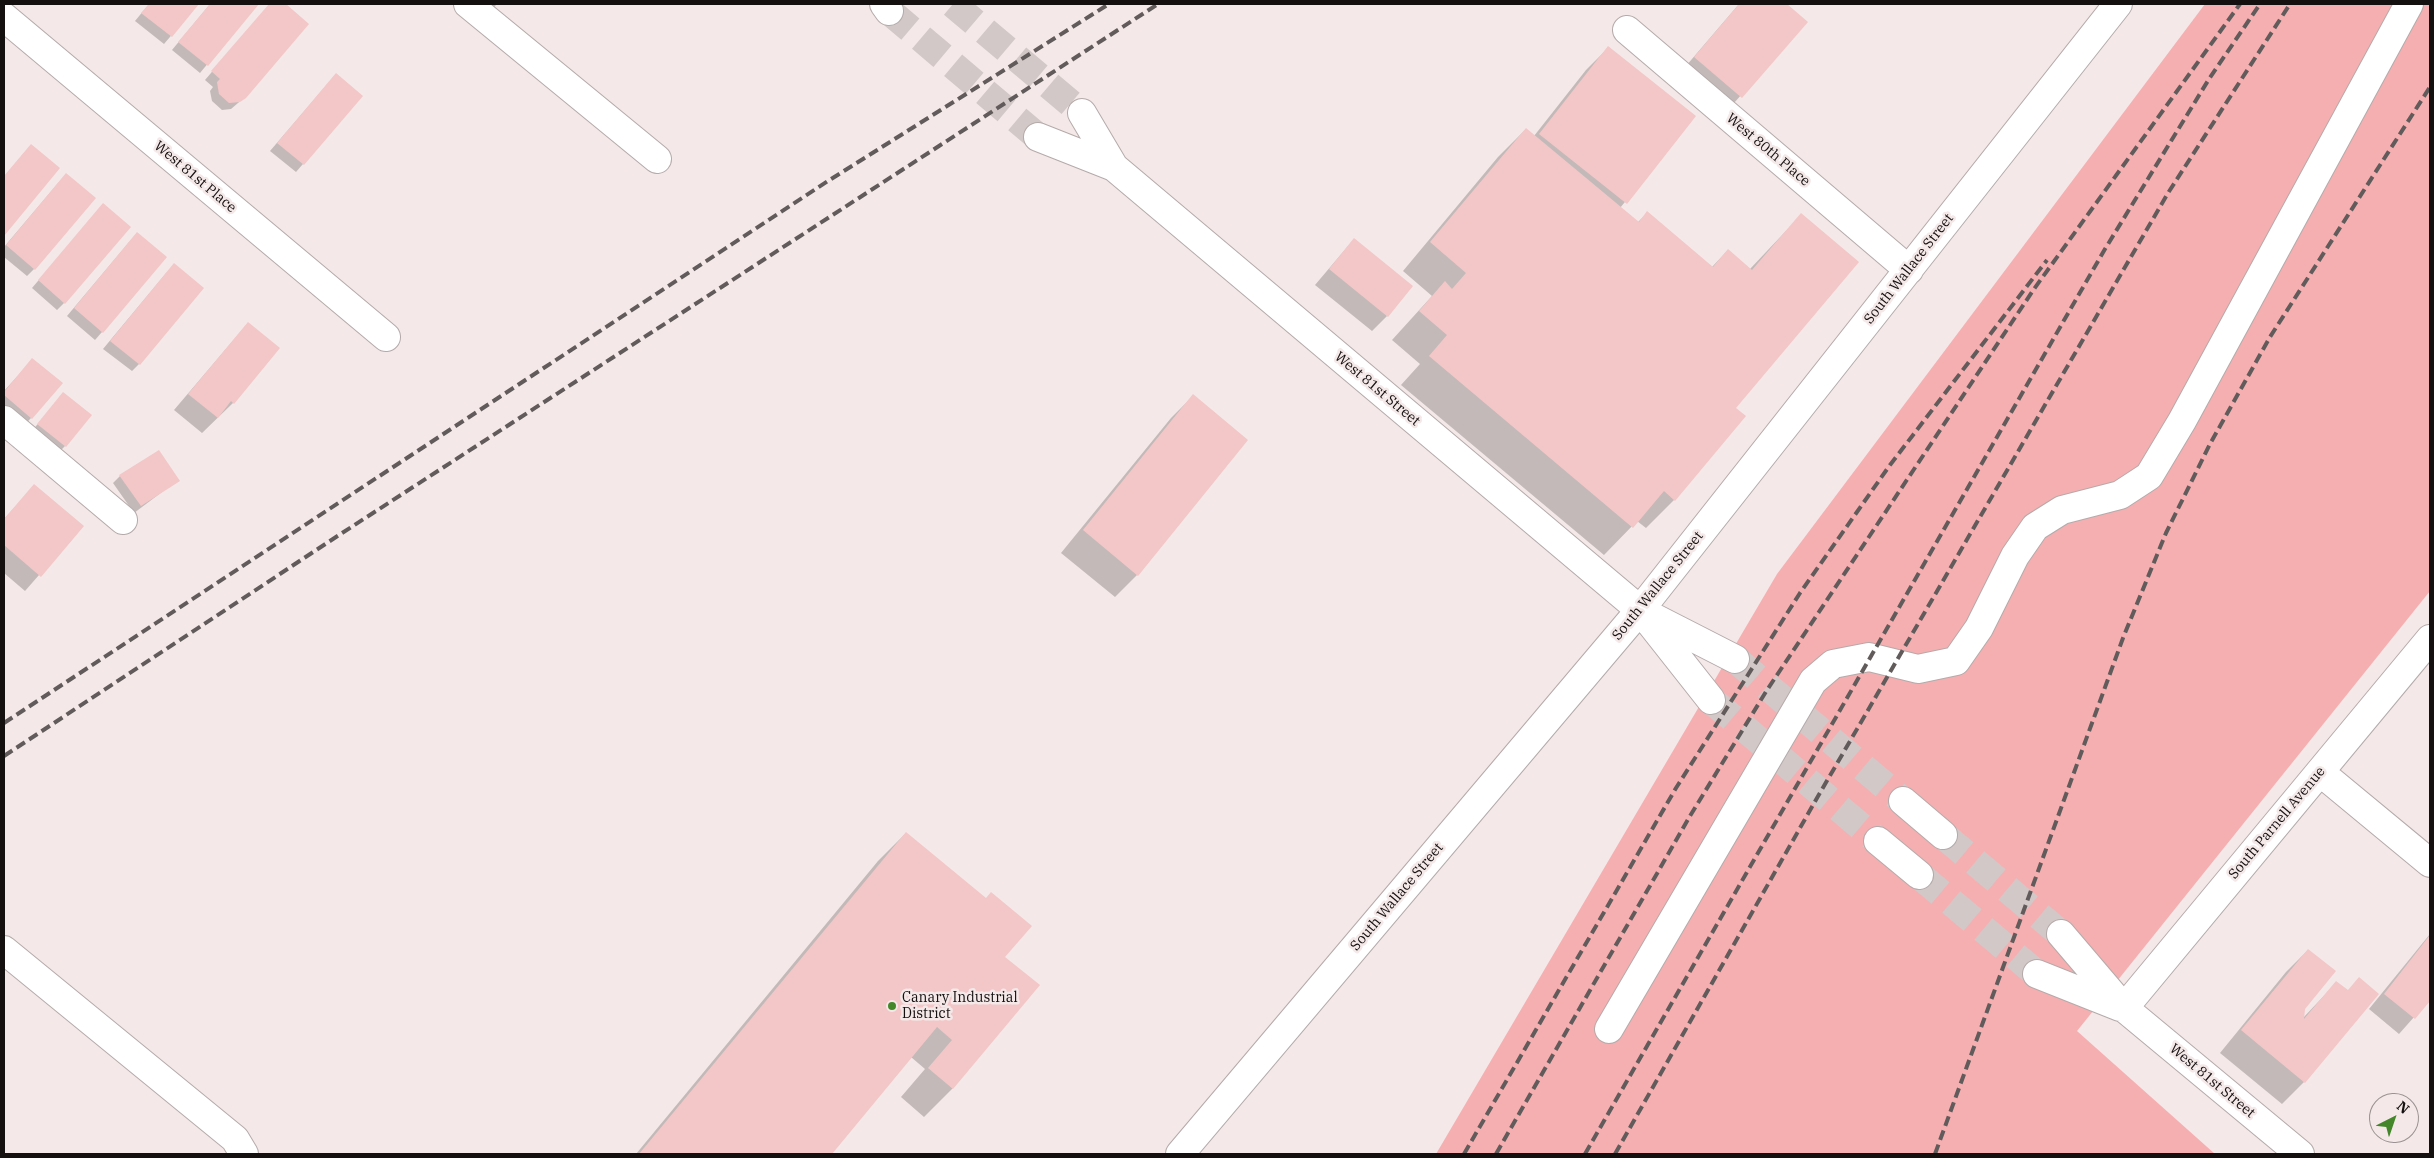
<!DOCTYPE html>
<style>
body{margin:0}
#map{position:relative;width:2434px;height:1158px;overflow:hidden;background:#f4e8e8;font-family:"IBM Plex Serif",serif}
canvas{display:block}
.frame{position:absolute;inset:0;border:5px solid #141010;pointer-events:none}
.north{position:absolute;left:2369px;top:1093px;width:50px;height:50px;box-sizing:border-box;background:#f4e8e8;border:1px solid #9a9292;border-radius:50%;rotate:41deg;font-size:14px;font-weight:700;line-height:20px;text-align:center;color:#141010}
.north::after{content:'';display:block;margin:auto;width:18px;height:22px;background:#44872a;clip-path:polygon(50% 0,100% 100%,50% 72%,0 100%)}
</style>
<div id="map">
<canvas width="2434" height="1158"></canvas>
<div class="frame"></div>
<div class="north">N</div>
</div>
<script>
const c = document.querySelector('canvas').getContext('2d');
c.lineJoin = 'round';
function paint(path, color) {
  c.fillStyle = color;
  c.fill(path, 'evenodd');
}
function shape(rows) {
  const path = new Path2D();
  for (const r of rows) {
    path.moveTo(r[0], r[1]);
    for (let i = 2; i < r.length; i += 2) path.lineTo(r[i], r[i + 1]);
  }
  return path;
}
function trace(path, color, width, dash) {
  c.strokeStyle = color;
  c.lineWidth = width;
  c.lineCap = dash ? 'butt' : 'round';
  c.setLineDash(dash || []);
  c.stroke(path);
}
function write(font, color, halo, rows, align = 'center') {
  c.font = font + ' "IBM Plex Serif",serif';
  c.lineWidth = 5;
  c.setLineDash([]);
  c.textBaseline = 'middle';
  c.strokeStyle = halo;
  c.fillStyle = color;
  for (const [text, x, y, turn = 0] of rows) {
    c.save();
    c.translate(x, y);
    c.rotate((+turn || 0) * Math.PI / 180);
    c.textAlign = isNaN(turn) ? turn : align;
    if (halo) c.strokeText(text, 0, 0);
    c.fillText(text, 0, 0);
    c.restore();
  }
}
const green = shape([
 [2205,4,2430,4,2430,591,2077,1031,2215,1154,1436,1154,1777,574]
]);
const shadow = shape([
 [149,4,198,4,164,44,135,21],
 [210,4,257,4,200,73,172,50],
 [270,4,284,4,307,24,245,97,231,109,222,110,212,101,210,91,213,87,205,80],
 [477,4,497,4,488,13],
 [1739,4,1785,4,1806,22,1726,112,1680,73],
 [1608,48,1694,117,1620,208,1637,223,1647,213,1712,267,1728,250,1750,269,1801,215,1735,408,1744,416,1674,500,1646,528,1637,521,1604,555,1401,385,1420,364,1392,340,1432,296,1403,271,1498,157,1526,129,1534,136,1586,70],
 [336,74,362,96,296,172,270,151],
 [24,153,58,169,4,234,4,177],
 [59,182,34,269,27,276,4,257,4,247],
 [96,213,64,303,57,310,32,288],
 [1354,239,1387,316,1372,331,1315,285],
 [130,241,102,332,95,340,67,316],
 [167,272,139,364,132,371,103,349],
 [248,323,233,403,202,433,174,410],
 [32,360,31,418,16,434,4,423,4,391],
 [63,394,65,446,58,453,31,432],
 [1193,396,1137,575,1115,597,1061,553,1171,418],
 [120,476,178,480,134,513,113,483],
 [34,486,82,526,25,591,4,573,4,519],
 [906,833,1003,957,953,1088,924,1117,901,1097,925,1069,911,1057,830,1154,636,1154,878,861],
 [2430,934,2430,999,2399,1034,2369,1009],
 [2308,950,2303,1018,2336,983,2304,1082,2282,1104,2220,1053,2286,972]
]);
const building = shape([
 [149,4,199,4,172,37,141,13],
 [210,4,259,4,208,66,178,42],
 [269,4,286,4,309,24,246,98,240,102,229,103,219,94,217,82,220,79,211,71],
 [1739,4,1787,4,1808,22,1742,98,1694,57],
 [1608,46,1696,116,1627,204,1539,134],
 [336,73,363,96,304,165,277,143],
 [1526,128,1639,222,1647,211,1713,267,1728,249,1752,270,1801,213,1859,262,1736,408,1746,416,1675,501,1664,491,1633,528,1429,356,1447,335,1419,311,1445,281,1452,289,1466,273,1430,242],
 [31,144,60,168,4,236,4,176],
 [66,173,96,198,35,270,6,245],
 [103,203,131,227,65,304,38,280],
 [137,232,167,257,103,333,74,308],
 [1354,238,1413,286,1388,317,1329,269],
 [174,263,204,288,140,365,110,341],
 [248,322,280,348,234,404,231,401,218,418,188,394],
 [32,358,63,383,32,419,4,395,4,392],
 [63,392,92,415,66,447,37,424],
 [1193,394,1248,440,1138,576,1083,530],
 [159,450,180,481,141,506,119,475],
 [34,484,84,526,41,577,4,545,4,519],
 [906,832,986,898,991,892,1032,926,1005,957,1040,985,953,1089,928,1068,952,1040,937,1027,832,1154,639,1154],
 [2430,935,2430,1001,2415,1019,2384,994],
 [2308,949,2336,971,2305,1009,2304,1019,2336,981,2348,990,2359,977,2379,994,2305,1083,2241,1030]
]);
const minorTunnel = shape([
 [953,4,1082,113],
 [889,11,1038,137],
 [1735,659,1903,801],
 [1711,700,1878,841],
 [1943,835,2061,934],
 [1919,875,2037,974]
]);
const minor = shape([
 [468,4,657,159],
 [884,4,889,11],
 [4,17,386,337],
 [1627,30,1909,270],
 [1082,113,1114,167],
 [1038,137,1114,167,1640,610,1711,700],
 [4,420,123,520],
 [1647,614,1735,659],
 [2320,772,2430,863],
 [1903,801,1943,835],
 [1878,841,1919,875],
 [2061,934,2124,1008,2300,1154],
 [4,950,235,1139,244,1154],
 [2037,974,2120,1007],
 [2124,1008,2430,639],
 [1609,1029,1813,681,1833,664,1869,657,1918,669,1956,661,1979,628,2015,556,2035,527,2062,510,2120,495,2149,476,2182,421,2409,4],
 [1180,1154,1640,610,2118,4]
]);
const rail = shape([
 [4,723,828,181,1109,4],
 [4,756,336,537,1158,4],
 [1464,1154,1676,788,1800,593,1890,465,2047,260],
 [1496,1154,1690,816,1767,690,2034,289,2240,4],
 [1585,1154,2105,249,2209,79,2260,4],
 [1615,1154,1817,798,2168,193,2290,4],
 [1935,1154,2123,638,2166,533,2210,444,2270,337,2430,87]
]);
const markers = [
 [892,1006,5,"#44872a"]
];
const streetNames = [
 ["West 80th Place",1768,150,40],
 ["West 81st Place",195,177,40],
 ["South Wallace Street",1909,269,-52],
 ["West 81st Street",1377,389,40],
 ["South Wallace Street",1658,586,-51],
 ["South Parnell Avenue",2277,823,-50],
 ["South Wallace Street",1397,897,-50],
 ["West 81st Street",2212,1081,40]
];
const poiNames = [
 ["Canary Industrial",902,998],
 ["District",902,1014]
];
paint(green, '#f6afb1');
paint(shadow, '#0003');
paint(building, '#f3c6c7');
trace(minorTunnel, '#d2c8c8', 28, [28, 14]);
trace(minor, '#b5aaaa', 30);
trace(minor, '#fff', 28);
trace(rail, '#625b5b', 4, [10, 5]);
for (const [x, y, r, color] of markers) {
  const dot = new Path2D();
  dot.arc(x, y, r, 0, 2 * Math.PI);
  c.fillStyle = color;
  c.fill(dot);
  trace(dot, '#f4e8e8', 2);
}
write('14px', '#141010', '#f4e8e8', streetNames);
write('14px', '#141010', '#f4e8e8', poiNames, 'left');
</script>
